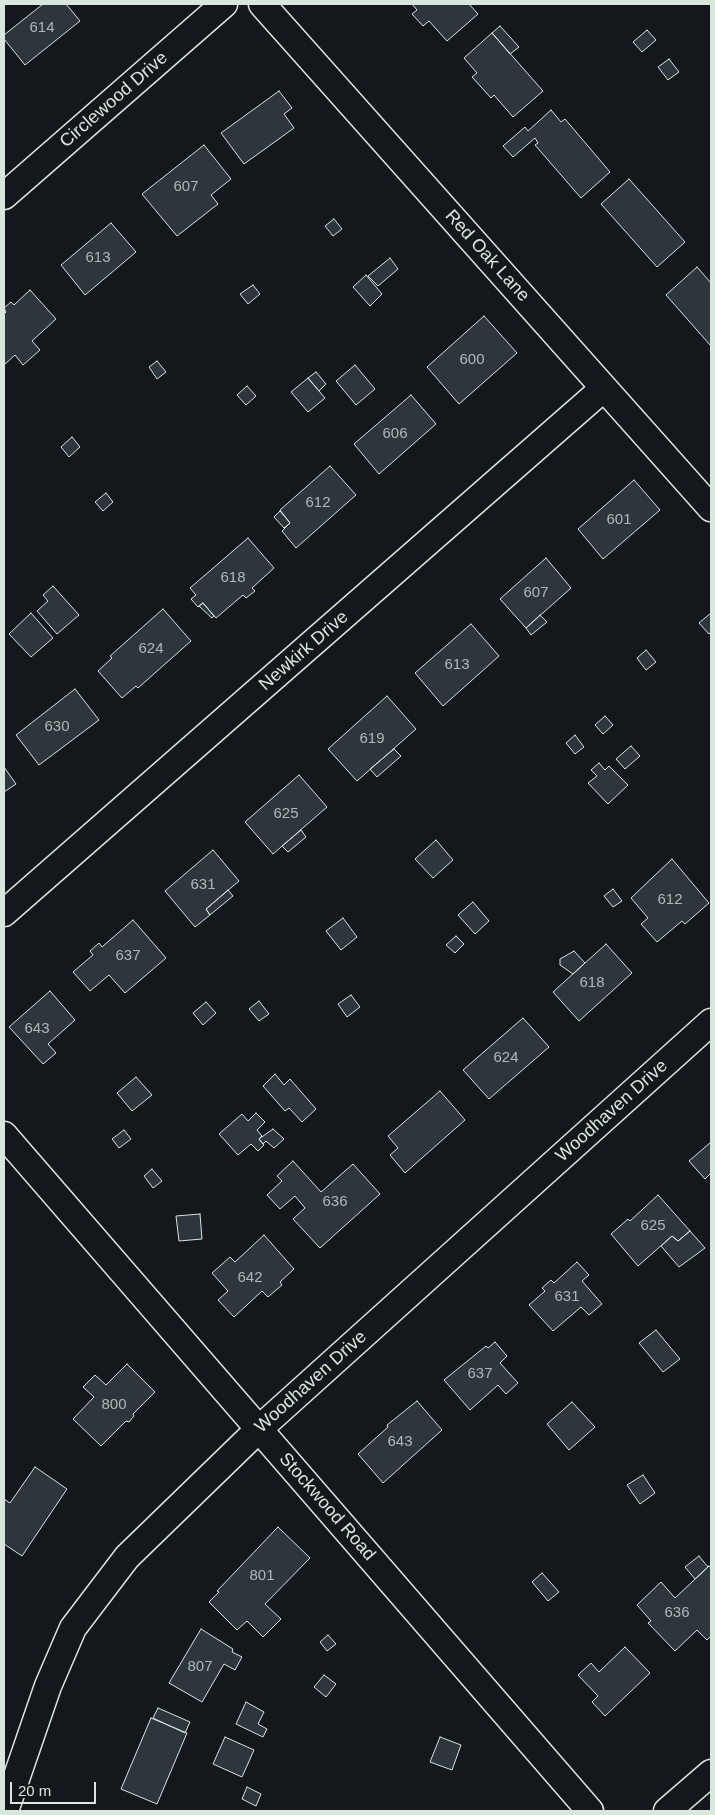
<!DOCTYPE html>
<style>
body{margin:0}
#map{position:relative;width:715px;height:1815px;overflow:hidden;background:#14181c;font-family:Arial,sans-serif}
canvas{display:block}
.frame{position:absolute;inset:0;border:5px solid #d8e6dc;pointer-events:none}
.scale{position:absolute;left:10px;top:1782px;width:86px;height:22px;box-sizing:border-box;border:2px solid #d8e6dc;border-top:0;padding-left:6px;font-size:15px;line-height:18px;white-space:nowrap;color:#d8e6dc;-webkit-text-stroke:4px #14181c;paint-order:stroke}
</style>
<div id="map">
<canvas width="715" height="1815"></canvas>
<div class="frame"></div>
<div class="scale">20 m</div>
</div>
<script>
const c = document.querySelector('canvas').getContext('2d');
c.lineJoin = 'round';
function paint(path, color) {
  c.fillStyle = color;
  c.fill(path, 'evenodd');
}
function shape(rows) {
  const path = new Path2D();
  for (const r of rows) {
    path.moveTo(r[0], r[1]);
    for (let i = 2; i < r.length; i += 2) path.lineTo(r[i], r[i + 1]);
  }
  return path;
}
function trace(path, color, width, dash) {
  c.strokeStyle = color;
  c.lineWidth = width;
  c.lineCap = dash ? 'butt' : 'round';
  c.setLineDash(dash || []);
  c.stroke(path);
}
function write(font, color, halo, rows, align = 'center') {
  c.font = font + ' Arial,sans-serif';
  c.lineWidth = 4;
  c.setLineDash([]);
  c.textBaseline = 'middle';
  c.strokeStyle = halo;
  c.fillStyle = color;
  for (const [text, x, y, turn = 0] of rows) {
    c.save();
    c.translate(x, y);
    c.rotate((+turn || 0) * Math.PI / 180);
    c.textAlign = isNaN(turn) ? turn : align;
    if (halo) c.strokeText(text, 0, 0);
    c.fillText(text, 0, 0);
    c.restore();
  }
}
const building = shape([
 [43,4,66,4,80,21,25,65,4,39,4,35,43,4],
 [412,4,469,4,478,14,447,41,429,21,423,26,412,14,417,10,412,4],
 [500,26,519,47,510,54,492,33,500,26],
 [647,30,656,40,642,52,633,42,647,30],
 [492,33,543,91,513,117,494,95,491,98,472,77,477,73,464,58,492,33],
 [669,59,679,72,668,80,658,67,669,59],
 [279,91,292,108,284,114,294,128,244,164,221,133,279,91],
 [551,110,561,122,565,119,610,172,581,198,535,145,538,143,535,138,513,157,503,146,525,127,528,131,551,110],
 [204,145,231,179,211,195,218,204,177,236,142,194,204,145],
 [629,179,685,242,657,267,601,204,629,179],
 [334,219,342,229,333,236,325,226,334,219],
 [111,223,136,252,85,295,61,265,111,223],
 [390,258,398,269,378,286,368,276,390,258],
 [697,267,711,283,711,346,666,295,697,267],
 [366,275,382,294,370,306,353,287,366,275],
 [253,285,260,294,248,304,240,294,253,285],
 [30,290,56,319,32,341,40,350,23,365,15,355,4,365,4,314,6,312,4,308,11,302,14,305,30,290],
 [484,316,517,353,459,404,427,367,484,316],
 [157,361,166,372,157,379,149,367,157,361],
 [355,365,375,389,356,405,336,381,355,365],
 [316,372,326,384,319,391,308,378,316,372],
 [308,378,325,398,308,412,291,392,308,378],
 [247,386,256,396,246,405,237,395,247,386],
 [411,395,436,424,379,474,354,444,411,395],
 [72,437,80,447,69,457,61,447,72,437],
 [330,466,356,495,296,548,282,531,290,523,280,510,330,466],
 [634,480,660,510,603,559,578,529,634,480],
 [106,493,113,502,103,511,95,502,106,493],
 [280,511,290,523,284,528,274,517,280,511],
 [248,538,274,568,252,588,255,591,246,598,243,595,216,618,203,603,198,607,191,599,196,595,190,588,248,538],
 [546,558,571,588,526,628,500,599,546,558],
 [53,586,79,615,57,634,37,611,48,601,43,595,53,586],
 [203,603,214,616,212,618,199,606,203,603],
 [163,609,191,641,138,688,136,686,122,698,98,671,112,658,110,656,163,609],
 [31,613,53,638,31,657,9,634,31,613],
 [711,613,711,632,709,634,699,623,711,613],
 [540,615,547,622,531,635,526,628,540,615],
 [471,624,499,656,443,706,415,673,471,624],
 [646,650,656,662,646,670,637,658,646,650],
 [75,689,99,720,39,765,16,735,75,689],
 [387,696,416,729,357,781,328,749,387,696],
 [605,716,613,725,603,734,595,725,605,716],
 [575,735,584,747,575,754,566,743,575,735],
 [631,746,640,756,625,769,616,759,631,746],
 [394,749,401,756,377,777,370,769,394,749],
 [599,763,605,770,609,766,628,785,608,804,588,783,597,776,591,770,599,763],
 [4,767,16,784,4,792,4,767],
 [299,775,327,807,273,854,245,822,299,775],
 [301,830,306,837,288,852,282,846,301,830],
 [436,840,453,860,433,878,415,859,436,840],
 [213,850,239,881,206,909,210,915,195,927,165,891,213,850],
 [672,859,709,903,685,924,682,921,657,942,641,924,648,918,631,898,672,859],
 [613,889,622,901,613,907,604,896,613,889],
 [228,890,233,896,210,915,206,909,228,890],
 [473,902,489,921,475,934,458,915,473,902],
 [343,918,357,937,341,950,326,931,343,918],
 [133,920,166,958,125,993,109,975,90,991,73,972,93,955,90,951,99,943,102,947,133,920],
 [456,936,464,944,455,953,446,945,456,936],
 [606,944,632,973,579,1021,553,992,606,944],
 [574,951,585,963,573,974,560,965,560,959,574,951],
 [50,991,75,1020,48,1044,56,1053,43,1064,9,1027,50,991],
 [351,995,360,1007,347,1017,338,1004,351,995],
 [259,1001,269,1014,259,1021,249,1009,259,1001],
 [206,1002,216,1013,203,1025,193,1013,206,1002],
 [523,1018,549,1047,489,1099,463,1070,523,1018],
 [275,1074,284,1085,290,1079,316,1109,302,1122,289,1108,285,1111,263,1086,275,1074],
 [136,1077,152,1095,132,1111,117,1093,136,1077],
 [440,1091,465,1120,405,1173,390,1155,398,1148,388,1136,440,1091],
 [256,1113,265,1122,257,1130,262,1136,259,1139,264,1145,258,1151,251,1144,238,1155,219,1134,242,1114,248,1121,256,1113],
 [273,1129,284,1139,274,1148,266,1141,263,1144,259,1139,273,1129],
 [124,1130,131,1139,119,1148,112,1139,124,1130],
 [711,1142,711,1173,705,1179,689,1161,711,1142],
 [293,1161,321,1192,353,1164,380,1194,320,1248,293,1219,305,1208,295,1196,280,1209,267,1195,282,1181,277,1176,293,1161],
 [152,1169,162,1181,153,1188,144,1176,152,1169],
 [658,1195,690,1231,678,1241,672,1236,638,1266,611,1234,628,1219,630,1221,658,1195],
 [200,1214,202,1239,179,1241,176,1216,200,1214],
 [690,1231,705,1248,679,1267,661,1246,672,1236,678,1241,690,1231],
 [264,1235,294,1269,280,1282,282,1285,268,1297,262,1291,234,1317,218,1300,228,1291,212,1273,230,1257,235,1262,264,1235],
 [577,1262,589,1275,582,1281,602,1304,589,1315,581,1307,553,1331,529,1305,545,1291,542,1288,551,1280,554,1283,577,1262],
 [656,1330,680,1359,663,1372,639,1343,656,1330],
 [495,1342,507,1356,500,1363,518,1383,506,1394,498,1385,470,1410,444,1380,486,1346,488,1348,495,1342],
 [127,1364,155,1392,133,1414,134,1416,129,1422,126,1421,101,1446,73,1419,94,1397,83,1387,95,1375,106,1385,127,1364],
 [417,1401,442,1430,383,1483,358,1454,388,1427,387,1425,417,1401],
 [572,1402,595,1427,569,1450,547,1424,572,1402],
 [35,1467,67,1489,22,1556,4,1544,4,1499,10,1503,35,1467],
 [643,1475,655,1493,640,1504,627,1485,643,1475],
 [278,1527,310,1558,265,1604,281,1619,263,1637,247,1621,237,1630,209,1602,219,1592,217,1591,278,1527],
 [699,1556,708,1567,695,1579,685,1567,699,1556],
 [709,1566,711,1568,711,1636,707,1640,697,1630,675,1651,648,1623,651,1621,637,1605,661,1582,675,1598,709,1566],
 [542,1573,559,1592,548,1601,532,1582,542,1573],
 [201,1629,233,1649,232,1652,242,1657,235,1670,224,1664,202,1702,169,1683,201,1629],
 [328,1635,336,1644,327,1651,320,1642,328,1635],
 [625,1647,650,1673,605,1716,592,1702,598,1696,578,1675,591,1663,599,1672,625,1647],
 [324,1675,336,1684,326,1697,314,1687,324,1675],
 [246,1702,264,1712,258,1724,267,1729,263,1737,236,1724,246,1702],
 [158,1708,190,1722,185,1733,153,1718,158,1708],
 [151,1718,187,1733,157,1804,121,1789,151,1718],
 [225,1737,254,1750,242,1777,213,1764,225,1737],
 [440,1737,461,1745,452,1770,430,1762,440,1737],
 [247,1787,261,1794,256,1806,242,1799,247,1787]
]);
const street = shape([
 [262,4,711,508],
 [4,196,224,4],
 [4,913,604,388],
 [4,1135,590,1811],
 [5,1811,48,1686,73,1628,127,1557,259,1429,711,1022],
 [667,1811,711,1773]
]);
const numberNames = [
 ["614",42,28],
 ["607",186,187],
 ["613",98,258],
 ["600",472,360],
 ["606",395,434],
 ["612",318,503],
 ["601",619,520],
 ["618",233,578],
 ["607",536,593],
 ["624",151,649],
 ["613",457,665],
 ["630",57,727],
 ["619",372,739],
 ["625",286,814],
 ["631",203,885],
 ["612",670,900],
 ["637",128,956],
 ["618",592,983],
 ["643",37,1029],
 ["624",506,1058],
 ["636",335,1202],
 ["625",653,1226],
 ["642",250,1278],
 ["631",567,1297],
 ["637",480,1374],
 ["800",114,1405],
 ["643",400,1442],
 ["801",262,1576],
 ["636",677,1613],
 ["807",200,1667]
];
const streetNames = [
 ["Circlewood Drive",114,100,-41],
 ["Red Oak Lane",487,256,48],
 ["Newkirk Drive",304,651,-41],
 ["Woodhaven Drive",612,1111,-42],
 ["Woodhaven Drive",311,1382,-42],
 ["Stockwood Road",327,1507,49]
];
paint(building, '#2c363c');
trace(building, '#d8e6dc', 1);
trace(street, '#d8e6dc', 29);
trace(street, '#14181c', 26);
write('15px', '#adbab4', null, numberNames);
write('18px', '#d8e6dc', '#14181c', streetNames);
</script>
